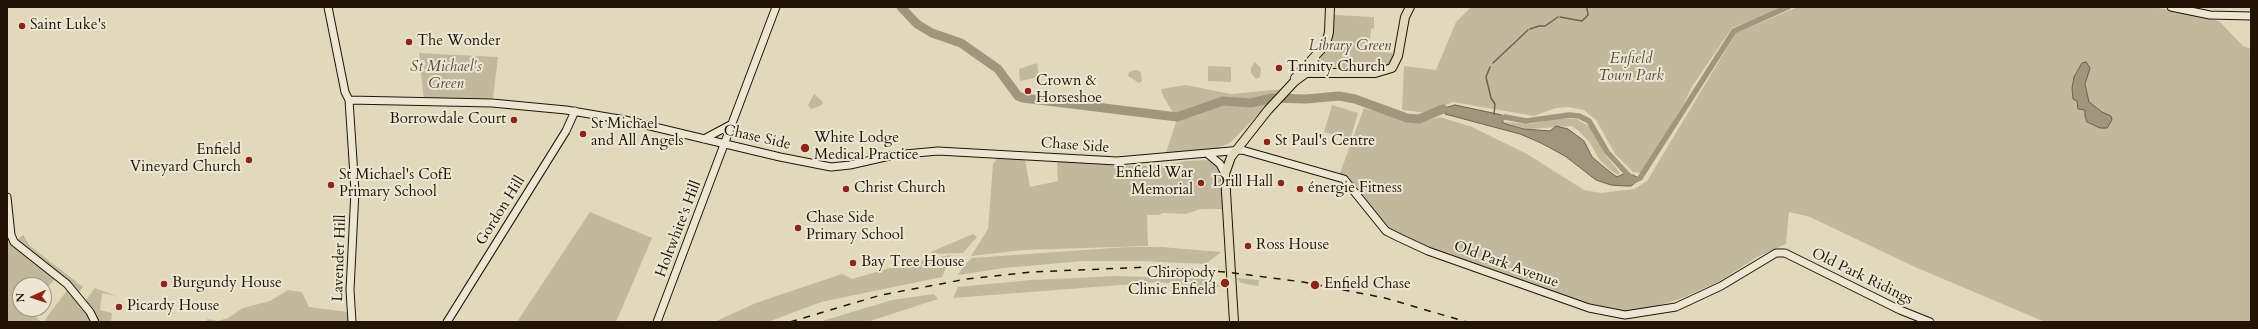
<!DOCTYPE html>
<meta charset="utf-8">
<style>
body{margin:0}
#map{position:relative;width:2258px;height:329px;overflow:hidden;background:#e2d9bc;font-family:Cardo,serif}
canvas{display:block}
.frame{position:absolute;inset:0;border:8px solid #211406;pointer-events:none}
.north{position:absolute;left:12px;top:277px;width:40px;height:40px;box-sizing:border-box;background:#ece6d3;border:1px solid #9b9281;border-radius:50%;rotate:267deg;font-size:11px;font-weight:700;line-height:16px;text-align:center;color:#211406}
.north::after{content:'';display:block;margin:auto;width:14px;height:18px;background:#8f2418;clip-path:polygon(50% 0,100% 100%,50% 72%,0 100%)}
</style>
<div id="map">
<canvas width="2258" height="329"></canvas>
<div class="frame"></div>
<div class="north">N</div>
</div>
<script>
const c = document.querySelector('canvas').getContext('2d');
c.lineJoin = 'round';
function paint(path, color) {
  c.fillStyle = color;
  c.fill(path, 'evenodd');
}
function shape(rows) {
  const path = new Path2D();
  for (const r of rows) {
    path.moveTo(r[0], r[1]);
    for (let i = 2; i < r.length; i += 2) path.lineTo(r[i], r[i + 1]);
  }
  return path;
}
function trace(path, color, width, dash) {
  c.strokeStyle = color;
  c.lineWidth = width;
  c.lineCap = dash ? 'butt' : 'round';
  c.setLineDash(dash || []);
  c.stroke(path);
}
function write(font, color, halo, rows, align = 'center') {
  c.font = font + ' Cardo,serif';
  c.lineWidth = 4;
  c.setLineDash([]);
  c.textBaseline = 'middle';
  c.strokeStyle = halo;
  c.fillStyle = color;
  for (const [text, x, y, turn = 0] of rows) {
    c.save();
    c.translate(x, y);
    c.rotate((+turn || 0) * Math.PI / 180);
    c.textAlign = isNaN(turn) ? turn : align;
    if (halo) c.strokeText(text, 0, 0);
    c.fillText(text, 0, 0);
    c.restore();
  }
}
const green = shape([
 [1471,7,1779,7,1780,9,1732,28,1693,85,1683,105,1641,173,1633,172,1615,154,1596,120,1584,110,1568,107,1556,108,1534,116,1453,102,1427,113,1402,110,1404,66,1436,70,1456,22],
 [1798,7,2154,7,2219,21,2243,46,2251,49,2251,322,2045,322,1915,267,1810,217,1789,212,1786,244,1757,257,1720,281,1680,299,1635,312,1612,310,1545,291,1423,246,1388,228,1348,178,1340,173,1364,108,1407,121,1418,122,1440,117,1472,127,1527,154,1584,190,1601,193,1634,189,1647,181,1736,33],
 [1334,15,1374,17,1374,28,1371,29,1369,51,1393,53,1392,61,1388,67,1382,69,1323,67,1320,64,1322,61,1320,57,1332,38],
 [419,53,498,57,493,98,424,101],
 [1255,62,1261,68,1260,77,1256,79,1251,73,1251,68],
 [1037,63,1039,77,1020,81,1019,69],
 [1208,66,1231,67,1231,82,1208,81],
 [1136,70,1141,72,1141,75,1142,81,1139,83,1128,76,1129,72],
 [1186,85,1231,94,1283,89,1230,143,1214,149,1166,153,1177,119,1163,96,1161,89],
 [814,94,823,102,822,105,811,109,808,105],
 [1332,105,1358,113,1350,140,1324,132],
 [1560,118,1576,119,1587,125,1593,130,1604,153,1620,173,1618,175,1610,170,1599,159,1590,143,1579,131,1572,126,1528,129,1502,122,1531,124],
 [998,157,1025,160,1030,187,1058,181,1057,161,1120,166,1169,165,1186,161,1209,160,1218,166,1220,172,1224,209,1201,209,1186,214,1163,213,1158,215,1147,215,1148,246,1024,250,971,256,988,229,993,164],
 [590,212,652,238,616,322,517,322],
 [7,217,17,240,23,235,30,246,83,287,80,291,76,291,57,276,44,292,44,285,20,285,20,309,30,309,29,311,41,322,7,322],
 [973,234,977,237,963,253,926,254],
 [1127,247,1161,247,1221,252,1206,264,1140,261,1083,261,1004,268,958,275,964,265,972,258],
 [951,255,942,277,821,302,768,322,714,322,756,303,842,274,852,279,907,263],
 [1116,276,1209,279,1221,287,1196,287,1159,282,953,298,958,287,1031,280],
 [1237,278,1259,280,1258,286,1241,283],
 [69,288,93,322,44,322,49,314],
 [95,288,116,296,102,293,100,310,112,313,111,322,99,322,86,300],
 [288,290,302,292,309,307,348,312,348,322,207,322,207,319,218,321,228,318,243,308,270,301],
 [934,294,938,299,867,322,819,322,892,300]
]);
const water = shape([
 [2086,62,2090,68,2085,84,2089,102,2102,112,2111,116,2112,120,2107,128,2100,128,2087,122,2085,116,2085,110,2078,109,2077,101,2073,99,2072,88,2074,77,2082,63,2086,62],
 [1455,105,1502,115,1503,123,1524,129,1550,131,1556,126,1568,129,1584,141,1592,157,1610,172,1617,177,1623,174,1633,175,1640,179,1631,186,1625,186,1611,185,1596,180,1565,156,1541,143,1520,134,1445,114,1444,108,1455,105]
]);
const stream = shape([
 [1560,17,1582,21,1588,15,1587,8],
 [1540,26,1545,26,1558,17],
 [1530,29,1539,26],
 [1493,63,1528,30],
 [1490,67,1486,77,1491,98,1495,104,1494,114]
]);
const canal = shape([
 [1495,120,1505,117,1526,121,1569,115,1579,116,1589,121,1607,152,1632,179],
 [1633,181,1640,178,1734,31,1788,7]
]);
const river = shape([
 [901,7,917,24,932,33,961,43,998,69,1018,96,1023,98,1177,117,1223,101,1251,103,1272,98,1306,99,1339,96,1355,99,1407,118,1419,119,1443,109]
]);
const secondary = shape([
 [328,7,345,92,349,100],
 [2171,7,2210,15,2251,16],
 [1315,56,1318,72],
 [349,100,492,103,566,110,625,120,780,157,831,167,850,165,894,155,938,151,1117,161,1242,150,1344,179,1386,231,1400,238,1428,251,1589,308,1625,315,1676,307,1721,286,1776,253,1785,253,1900,310,1930,322],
 [349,100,355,191,350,290,352,322],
 [704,139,732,124],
 [1208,154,1220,164,1225,174],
 [7,197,11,235,14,242,67,284,90,312,95,322],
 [447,322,566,131,575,111],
 [657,322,776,7]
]);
const primary = shape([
 [1295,78,1326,44,1329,32,1330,7],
 [1234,322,1226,192,1225,174,1231,157,1268,110,1294,82,1306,73,1375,73,1392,68,1398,56,1405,17,1410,7]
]);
const rail = shape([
 [790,322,881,295,967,279,1031,272,1150,267,1226,272,1303,282,1385,298,1467,322]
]);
const markers = [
 [22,26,4,"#8f2418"],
 [409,42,4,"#8f2418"],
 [1279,68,4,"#8f2418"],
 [1028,91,4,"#8f2418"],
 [514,120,4,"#8f2418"],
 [583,134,4,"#8f2418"],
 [1267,142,4,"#8f2418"],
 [805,148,5,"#8f2418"],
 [249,160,4,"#8f2418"],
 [1201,183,4,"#8f2418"],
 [1281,183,4,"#8f2418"],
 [331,185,4,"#8f2418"],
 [846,189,4,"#8f2418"],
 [1300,189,4,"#8f2418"],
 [798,228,4,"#8f2418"],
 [1248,246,4,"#8f2418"],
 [853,263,4,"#8f2418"],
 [1225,283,5,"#8f2418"],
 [164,284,4,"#8f2418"],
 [1315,285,5,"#8f2418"],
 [119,307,4,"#8f2418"]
];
const poiNames = [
 ["Saint Luke's",30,26],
 ["The Wonder",417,42],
 ["Trinity Church",1287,68],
 ["Crown &",1036,82],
 ["Horseshoe",1036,99],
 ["Borrowdale Court",506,120,"right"],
 ["St Michael",591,125],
 ["and All Angels",591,142],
 ["White Lodge",814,139],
 ["Medical Practice",814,156],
 ["St Paul's Centre",1275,142],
 ["Enfield",241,151,"right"],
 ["Vineyard Church",241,168,"right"],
 ["Enfield War",1193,174,"right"],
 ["Memorial",1193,191,"right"],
 ["St Michael's CofE",339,176],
 ["Primary School",339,193],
 ["Drill Hall",1273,183,"right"],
 ["Christ Church",854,189],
 ["énergie Fitness",1308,189],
 ["Chase Side",806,219],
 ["Primary School",806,236],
 ["Ross House",1256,246],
 ["Bay Tree House",861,263],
 ["Chiropody",1216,274,"right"],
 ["Clinic Enfield",1216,291,"right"],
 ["Burgundy House",172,284],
 ["Enfield Chase",1324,285],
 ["Picardy House",127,307]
];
const parkNames = [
 ["Library Green",1350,47],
 ["Enfield",1631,60],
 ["Town Park",1631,77],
 ["St Michael's",446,68],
 ["Green",446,85]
];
const streetNames = [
 ["Chase Side",757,138,13],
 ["Chase Side",1075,146,4],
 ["Gordon Hill",501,211,-58],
 ["Holtwhite's Hill",679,229,-69],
 ["Lavender Hill",340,258,-88],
 ["Old Park Avenue",1506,265,20],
 ["Old Park Ridings",1862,277,26]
];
paint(green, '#c1b89d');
paint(water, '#a0967e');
trace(water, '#6d624e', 1);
trace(stream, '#6d624e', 1.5);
trace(canal, '#a0967e', 5.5);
trace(river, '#a0967e', 9);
trace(secondary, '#211406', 9);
trace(primary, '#211406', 10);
trace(secondary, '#ece6d3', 7);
trace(primary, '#e2d9bc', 8);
trace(rail, '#211406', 1.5, [7, 7]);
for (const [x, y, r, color] of markers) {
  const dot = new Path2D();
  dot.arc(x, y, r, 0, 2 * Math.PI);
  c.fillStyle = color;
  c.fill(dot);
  trace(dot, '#ece6d3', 1.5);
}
write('15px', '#211406', '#ece6d3', poiNames, 'left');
write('italic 15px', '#594d3b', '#ece6d3', parkNames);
write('15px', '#211406', '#ece6d3', streetNames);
</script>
